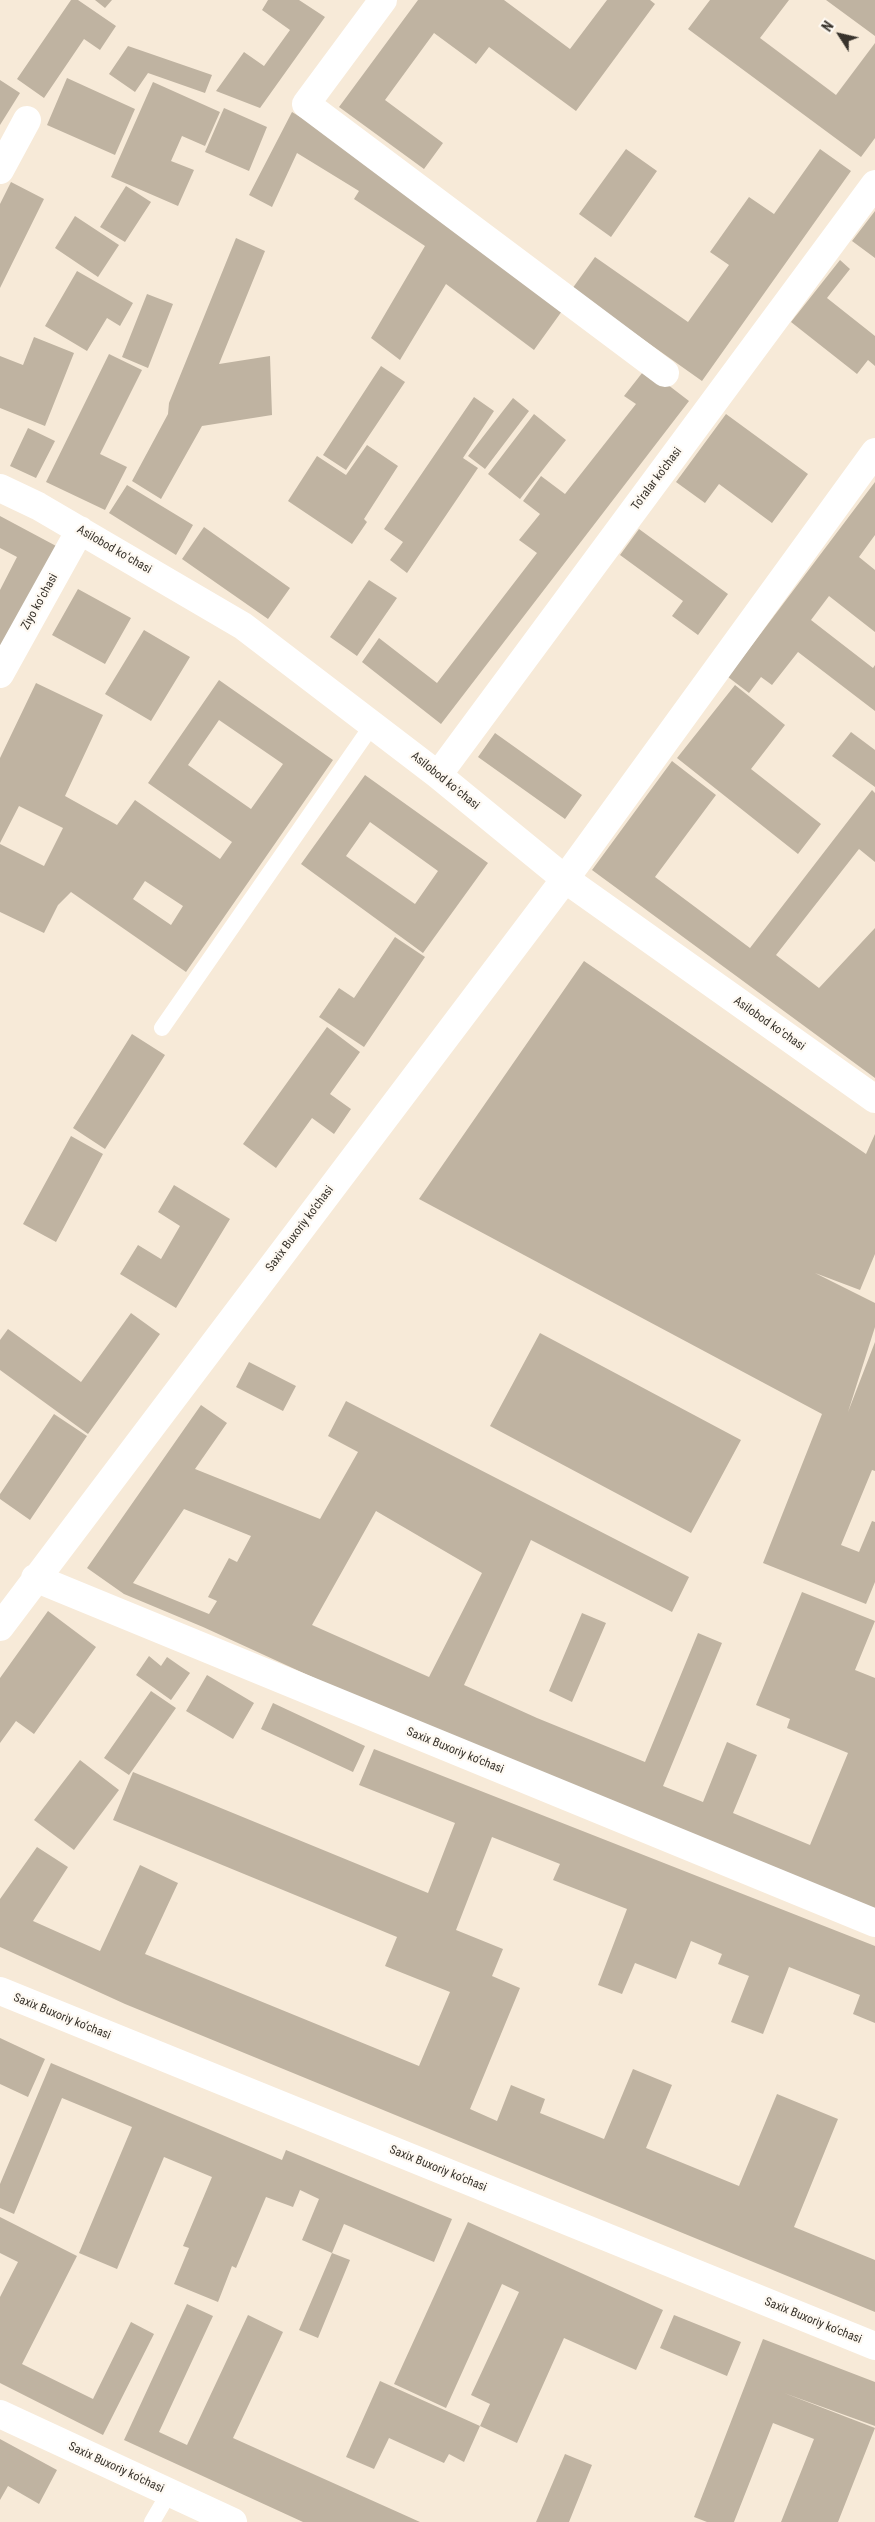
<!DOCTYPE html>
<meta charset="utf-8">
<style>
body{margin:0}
#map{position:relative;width:875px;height:2522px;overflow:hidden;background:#f7ead8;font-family:"Roboto Condensed",sans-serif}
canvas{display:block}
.north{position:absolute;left:815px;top:10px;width:50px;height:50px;-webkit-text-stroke:4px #fef9f2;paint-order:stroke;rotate:305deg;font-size:14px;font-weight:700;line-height:20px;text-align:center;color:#38332c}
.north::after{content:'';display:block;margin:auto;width:18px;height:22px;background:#38332c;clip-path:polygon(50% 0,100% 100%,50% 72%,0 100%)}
</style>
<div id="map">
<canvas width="875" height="2522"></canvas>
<div class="north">N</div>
</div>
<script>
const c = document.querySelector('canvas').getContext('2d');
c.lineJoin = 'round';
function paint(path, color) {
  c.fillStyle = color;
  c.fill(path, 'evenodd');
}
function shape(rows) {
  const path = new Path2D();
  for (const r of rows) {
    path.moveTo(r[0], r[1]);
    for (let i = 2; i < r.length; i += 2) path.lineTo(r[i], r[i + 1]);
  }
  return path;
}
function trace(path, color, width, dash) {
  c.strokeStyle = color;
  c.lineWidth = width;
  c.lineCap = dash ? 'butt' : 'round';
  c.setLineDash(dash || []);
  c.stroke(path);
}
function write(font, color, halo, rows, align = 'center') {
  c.font = font + ' "Roboto Condensed",sans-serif';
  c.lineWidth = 4.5;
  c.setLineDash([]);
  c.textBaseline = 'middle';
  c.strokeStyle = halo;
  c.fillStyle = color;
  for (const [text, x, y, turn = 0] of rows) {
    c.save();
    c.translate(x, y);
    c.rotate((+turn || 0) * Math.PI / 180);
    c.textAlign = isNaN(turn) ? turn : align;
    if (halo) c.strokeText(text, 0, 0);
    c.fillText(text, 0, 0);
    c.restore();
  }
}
const building = shape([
 [71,0,78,0,116,26,100,50,84,39,44,98,17,79],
 [95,0,112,0,105,8],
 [268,0,299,0,325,17,260,108,216,91,244,52,264,66,290,30,262,10],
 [418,0,504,0,570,49,607,0,650,0,655,4,576,111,489,47,476,64,434,33,385,100,443,143,424,169,339,107],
 [710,0,789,0,760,38,836,95,875,43,875,138,861,157,688,29],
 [826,0,875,0,875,36],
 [128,46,212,75,205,93,148,73,135,92,109,74],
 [67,78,135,109,115,155,47,125],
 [0,80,20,93,0,125],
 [153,82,220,112,205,146,182,136,171,161,194,170,178,206,111,177],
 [224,108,267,127,249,171,205,152],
 [292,112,377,163,562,311,534,350,446,284,400,360,371,338,425,246,354,199,359,191,297,153,272,207,249,195],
 [626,149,657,171,611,237,579,214],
 [820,149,851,171,702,381,572,289,595,257,688,322,729,265,710,252,749,197,774,214],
 [11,182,44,199,0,288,0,204],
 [126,186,151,202,125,242,100,227],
 [875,211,875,258,852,241],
 [75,216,119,245,98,277,55,248],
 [236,238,265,251,219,364,270,356,272,415,202,426,161,499,132,481,168,414,169,403],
 [840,260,850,269,827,298,875,336,875,366,868,360,857,374,791,322],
 [77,271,133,303,120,326,107,318,87,351,45,326],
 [147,294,173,304,148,368,122,357],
 [34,337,74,353,45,426,0,408,0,356,23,365],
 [109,354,142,370,100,454,127,467,105,510,46,482],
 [381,366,405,382,346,470,323,455],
 [646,368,689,401,441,724,362,662,379,638,437,683,537,553,519,540,540,514,523,501,541,476,565,494,636,404,624,396],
 [474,397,494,411,463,458,478,468,407,573,390,560,403,542,384,529],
 [513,398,529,411,485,469,468,456],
 [534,414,566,440,520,499,488,474],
 [726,414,808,474,772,523,719,484,705,503,676,482],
 [28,428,55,441,36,478,10,466],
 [367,445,398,466,364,519,367,522,352,544,288,501,317,456,346,475],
 [875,482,875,535,859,557,875,570,875,632,829,596,811,620,873,668,875,665,875,711,798,652,772,685,761,677,749,693,728,677],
 [127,485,193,525,176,555,109,513],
 [0,516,58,547,0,648,0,590,17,557,0,548],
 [204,527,290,588,268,619,182,559],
 [639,529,728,594,698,635,672,616,683,601,620,555],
 [369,580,397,598,357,656,330,637],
 [78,589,131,618,105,664,52,635],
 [144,630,190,657,151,721,105,694],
 [219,680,333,760,186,972,71,892,58,905,44,933,0,912,0,844,44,866,63,828,19,806,0,843,0,758,36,683,103,715,65,796,117,825,135,800,220,859,232,842,148,783],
 [219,720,283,764,251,809,188,765],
 [145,881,183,906,171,925,133,899],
 [735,685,785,725,751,769,821,824,798,854,677,758],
 [851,732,875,750,875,787,832,756],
 [495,733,582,795,565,819,478,757],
 [672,761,716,795,655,877,750,948,872,790,875,793,875,862,859,849,776,955,819,988,875,928,875,1078,592,870],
 [365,775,488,863,423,953,301,864],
 [370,822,438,871,415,904,346,856],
 [395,937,425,957,364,1047,319,1017,339,988,354,998],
 [584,961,866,1154,875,1134,875,1254,860,1290,815,1273,875,1303,875,1327,848,1412,875,1342,875,1471,872,1470,841,1545,859,1552,872,1521,875,1522,875,1582,866,1604,763,1563,822,1414,419,1199],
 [327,1027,360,1052,330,1094,351,1109,334,1134,312,1118,276,1168,243,1144],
 [132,1034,165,1055,105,1149,73,1128],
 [71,1136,103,1154,56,1242,23,1224],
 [174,1185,230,1219,176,1308,120,1274,138,1245,161,1259,180,1226,158,1212],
 [131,1313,160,1334,88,1434,0,1370,0,1340,8,1329,81,1382],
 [540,1333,741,1440,691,1533,490,1426],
 [249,1362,296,1386,283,1411,236,1387],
 [346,1401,689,1577,672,1612,531,1540,464,1685,537,1718,645,1762,698,1633,722,1643,663,1786,703,1802,727,1742,757,1755,733,1813,810,1845,848,1753,787,1728,790,1719,756,1705,802,1592,875,1621,855,1670,875,1678,875,1911,406,1720,203,1627,124,1594,87,1568,201,1405,227,1423,195,1469,320,1519,358,1452,328,1436],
 [184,1509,251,1536,237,1562,229,1558,208,1597,217,1601,209,1614,133,1583],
 [376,1511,482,1573,429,1677,312,1625],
 [54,1414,87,1436,30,1520,0,1499,0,1494],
 [48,1611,96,1647,34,1734,16,1721,0,1743,0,1678],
 [582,1613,606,1623,572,1702,549,1691],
 [149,1656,161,1666,167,1657,190,1673,171,1700,136,1675],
 [207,1675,254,1703,233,1739,186,1711],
 [151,1691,176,1708,129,1775,104,1758],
 [273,1703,365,1746,353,1772,261,1729],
 [374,1749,875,1946,875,2023,853,2014,860,1995,789,1967,763,2034,731,2022,749,1976,718,1964,722,1954,691,1941,676,1979,635,1963,622,1994,598,1985,627,1909,553,1880,560,1864,492,1837,456,1930,503,1949,492,1976,520,1988,470,2109,497,2121,511,2085,545,2099,540,2113,604,2139,633,2069,672,2085,646,2148,739,2186,777,2094,838,2119,794,2227,875,2260,875,2312,125,2004,0,1947,0,1899,37,1847,68,1867,33,1921,100,1951,140,1865,178,1883,145,1954,419,2066,450,1992,385,1966,397,1937,113,1820,133,1772,428,1893,455,1823,359,1785],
 [80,1760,119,1790,74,1850,34,1820],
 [0,2038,45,2059,28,2097,0,2084],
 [51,2063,282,2160,286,2150,452,2219,434,2262,344,2224,332,2253,302,2240,319,2199,300,2190,293,2207,266,2197,236,2268,232,2266,218,2302,174,2284,189,2248,183,2246,212,2177,164,2157,117,2269,79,2253,132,2127,62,2098,14,2214,0,2208,0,2184],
 [0,2217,77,2256,22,2364,93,2399,131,2322,154,2334,103,2435,0,2383,0,2297,18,2262,0,2253],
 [468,2222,663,2310,636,2370,564,2338,517,2443,480,2426,490,2404,471,2395,519,2292,502,2284,446,2408,394,2384],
 [332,2253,350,2260,318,2338,299,2330],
 [187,2304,213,2316,159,2432,187,2445,248,2315,283,2332,233,2438,420,2522,303,2522,124,2440],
 [674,2315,741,2342,727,2376,660,2348],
 [763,2339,875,2382,875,2426,784,2393,875,2428,838,2522,781,2522,814,2439,773,2423,734,2522,707,2522,694,2517],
 [380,2381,480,2426,464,2462,449,2454,444,2463,389,2438,374,2469,346,2457],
 [0,2439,57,2470,39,2504,8,2486,0,2500],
 [565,2454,592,2465,569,2522,536,2522]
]);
const lane = shape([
 [162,1028,373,724],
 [152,2522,169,2493]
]);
const street = shape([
 [383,0,306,104,665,373],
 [0,170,27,120],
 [0,488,38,506,243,626,438,775,565,879,875,1099],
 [0,674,80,530],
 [438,775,875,184],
 [35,1578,875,1923],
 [0,1627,565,879,875,452],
 [0,1991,875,2346],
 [0,2414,233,2522]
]);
const streetNames = [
 ["To'ralar ko'chasi",657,479,-53],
 ["Asilobod koʻchasi",114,550,30],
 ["Ziyo koʻchasi",40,602,-61],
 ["Asilobod koʻchasi",445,781,39],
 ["Asilobod koʻchasi",769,1024,35],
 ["Saxix Buxoriy ko‘chasi",300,1229,-53],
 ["Saxix Buxoriy ko‘chasi",455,1751,22],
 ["Saxix Buxoriy ko‘chasi",62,2017,22],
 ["Saxix Buxoriy ko‘chasi",438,2169,22],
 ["Saxix Buxoriy ko‘chasi",813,2321,22],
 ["Saxix Buxoriy ko‘chasi",116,2468,25]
];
paint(building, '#bfb3a1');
trace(lane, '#fff', 16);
trace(street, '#fff', 28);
write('12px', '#38332c', '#fef9f2', streetNames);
</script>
